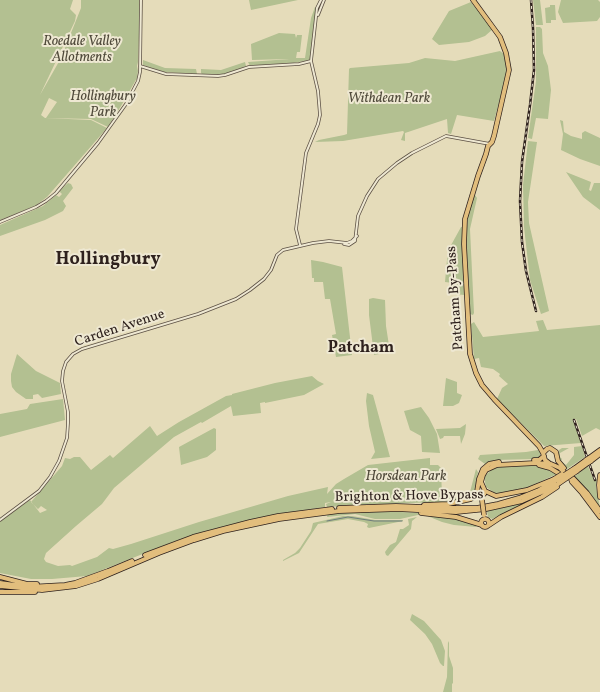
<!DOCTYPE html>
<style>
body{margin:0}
canvas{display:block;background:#e5dcba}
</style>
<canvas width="600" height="692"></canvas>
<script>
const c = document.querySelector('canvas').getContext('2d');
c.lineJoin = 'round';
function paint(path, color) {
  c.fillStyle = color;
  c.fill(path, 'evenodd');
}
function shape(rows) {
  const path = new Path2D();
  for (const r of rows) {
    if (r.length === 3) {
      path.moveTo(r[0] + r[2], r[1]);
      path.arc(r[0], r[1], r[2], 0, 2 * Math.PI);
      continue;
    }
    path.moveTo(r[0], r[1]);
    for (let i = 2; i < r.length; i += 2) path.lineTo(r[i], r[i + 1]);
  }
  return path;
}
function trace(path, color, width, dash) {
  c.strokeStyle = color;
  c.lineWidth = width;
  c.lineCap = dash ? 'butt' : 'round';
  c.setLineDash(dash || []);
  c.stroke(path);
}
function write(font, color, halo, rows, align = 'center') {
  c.font = font + ' Vollkorn,serif';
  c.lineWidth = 4;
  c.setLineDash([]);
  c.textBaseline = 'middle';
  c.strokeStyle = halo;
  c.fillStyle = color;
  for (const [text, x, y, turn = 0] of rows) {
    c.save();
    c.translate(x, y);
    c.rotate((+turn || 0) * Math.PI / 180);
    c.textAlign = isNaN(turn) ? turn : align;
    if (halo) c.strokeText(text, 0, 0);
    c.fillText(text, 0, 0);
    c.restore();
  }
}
const green = shape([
 [0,0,73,0,70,9,76,15,75,21,40,95,61,58,81,8,81,0,139,0,140,13,138,62,137,66,138,71,137,78,121,106,108,127,91,119,46,118,57,102,49,98,41,115,45,118,91,120,107,128,47,197,35,206,0,220],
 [249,0,298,0,251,10],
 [533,0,540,0,543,25,536,25],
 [561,0,598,0,600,2,600,17,597,21,563,23,558,12],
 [471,2,493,29,485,36,469,42,439,45,432,39,449,11],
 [550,5,555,5,556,20,551,20,551,23,546,23,545,8,550,7],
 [315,7,316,8,310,60,293,63,250,66,248,62,290,59,252,60,251,44,279,33,295,34,296,38,297,35,302,35,300,52,297,52,296,58,305,58,311,18],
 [536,27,540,27,542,29,543,53,548,66,551,90,548,119,536,118,532,139,528,138,536,81],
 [500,51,504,54,507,73,494,121,457,115,451,134,448,133,447,119,405,133,405,141,401,140,404,132,403,131,343,141,315,142,319,140,344,135,347,134,349,69,350,68,409,63,425,58,455,61],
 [143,60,165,68,196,69,197,74,164,72,143,65],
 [245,62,246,66,224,75,202,74,201,73,201,69,221,70],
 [560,120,563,121,564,132,571,136,582,139,582,133,585,131,600,138,600,166,580,159,561,150,563,134],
 [528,141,537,142,528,202,529,223,549,311,541,314,530,280,524,227,523,185],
 [566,172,591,182,589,190,591,191,594,183,600,183,600,210,583,197],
 [68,183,71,184,73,188,63,201,66,206,63,211,45,220,0,236,0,225,43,206,56,195,59,197,62,194,59,191],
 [475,195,477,198,470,229,474,313,473,315,470,314,466,238,468,215,473,196],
 [461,227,462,227,464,295,455,294,455,291,453,290,453,283,445,282,447,260,450,247],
 [311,260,323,262,342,267,352,355,336,357,332,335,336,334,330,299,325,299,323,282,314,282,314,278,312,278],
 [373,298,385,300,386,326,390,352,374,355,369,315,369,299],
 [543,320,547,330,600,325,600,430,596,428,582,436,576,419,573,420,581,443,544,446,497,399,502,388,508,384,499,376,500,374,493,369,481,367,479,358,474,359,471,324,474,322,483,337,539,331,536,321],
 [17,354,36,371,60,383,61,394,42,398,38,394,33,395,33,399,26,399,16,392,12,387,11,381,11,374],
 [312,376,318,381,324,384,304,395,265,403,265,402,260,403,261,413,233,416,231,406,202,423,201,422,174,437,114,488,102,504,76,526,46,553,44,559,46,562,58,566,70,565,72,566,97,557,109,548,113,549,131,544,199,522,288,496,328,487,327,494,336,484,344,479,368,465,430,458,430,465,438,465,441,468,442,497,470,492,476,469,478,472,474,494,466,498,453,501,440,502,355,505,327,507,326,504,331,502,325,503,325,507,268,516,209,531,173,542,87,576,52,579,31,579,0,573,0,521,30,500,40,513,47,510,41,506,38,509,31,502,62,466,65,458,70,459,74,457,80,457,91,470,110,455,113,458,150,426,157,436,179,422,226,396,232,395,232,394,275,383],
 [446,378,457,382,457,393,462,395,459,403,453,406,443,406],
 [367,393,373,395,390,457,371,459,375,452,369,426,366,401],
 [63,399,65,420,0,437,0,414,27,409,30,404],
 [421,407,429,418,437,434,440,453,422,452,421,436,410,430,404,411],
 [466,424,465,434,461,444,460,436,444,436,443,438,440,439,436,429,460,428],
 [214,428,216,429,216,450,207,457,181,465,179,447],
 [582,446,585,457,567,469,559,460,559,450,562,448,569,448,560,453,560,457,562,459,561,461,566,465,574,455,574,447],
 [538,450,541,453,540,456,539,458,535,459,497,460,485,464,478,459,480,455,526,452],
 [528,465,543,467,557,474,526,488,504,493,495,493,486,487,485,482,485,476,492,469,498,467],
 [588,466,594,481,597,479,596,487,600,508,593,498,574,477],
 [536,498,492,519,488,517,487,511,510,506],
 [381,511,420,513,418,515,400,519,375,519,355,514,327,517,328,513],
 [425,515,448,517,478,524,476,527,454,525,442,522],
 [343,516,352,516,375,520,403,520,403,521,369,528,367,527,368,524,364,522,348,519,318,524,299,553,283,561,283,560,295,553,300,548,311,531,313,523],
 [417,517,412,521,411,529,388,556,386,555,385,552,390,545,396,542,400,529,403,529,409,525,408,519],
 [412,614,424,621,441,640,445,651,444,666,443,666,440,663,432,644,425,634,410,620],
 [448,641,449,643,449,656,453,668,453,683,452,684,452,692,443,692,447,677]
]);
const stream = shape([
 [327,521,348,517,374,521,402,521]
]);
const minor = shape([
 [318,15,324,0],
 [140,66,166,74,218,76,225,75,249,67,299,64,311,61],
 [0,222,36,207,46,201,56,193,98,143,126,104,138,81,140,72,141,0],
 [344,244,349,245,355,241,358,216,367,196,378,179,397,163,412,153,446,136,490,144],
 [300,245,296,229,306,153,318,124,320,115,318,91,311,61,317,8,321,0],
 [0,520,39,491,50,477,59,461,67,438,68,423,68,412,62,381,63,371,66,362,73,354,82,349,198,314,236,299,250,290,264,279,271,270,277,255,283,250,313,243,329,241,347,243,352,241,357,236]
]);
const highway = shape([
 [473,0,500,37,506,53,509,70,494,136,492,142,488,146,486,154,478,176,465,219,464,244,470,354,476,373,482,385,494,399,539,446,543,453],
 [589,458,600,450],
 [534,460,539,460,544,456],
 [591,461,600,454],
 [549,463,545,460,543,453,547,449,550,448,556,452,558,461,564,468],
 [539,465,550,468,563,476],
 [575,468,586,460],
 [577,471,588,463],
 [600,475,599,485,600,497],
 [571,476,587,493,600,511],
 [554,479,527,490,496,496,485,491,481,482,483,475,486,470,497,465,536,463,551,464,560,468,571,479,572,482,582,493,600,517],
 [477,492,480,496,484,494],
 [424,505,448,504,471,499,477,492,479,479,483,469,489,464,499,462],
 [339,508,396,506,449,508,477,508,498,504,519,498,539,490,555,481],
 [421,513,456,517,482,525],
 [485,523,4],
 [489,525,501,517,542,497,557,487],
 [145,555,193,537,250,522,278,516,332,509],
 [0,577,27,584,37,584],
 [0,583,29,587,65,585,75,583,108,571,132,561],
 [0,586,42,590,76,586,98,579,159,553,194,540,223,531,279,519,339,511,398,509,456,512,486,509,522,501,540,493,558,484],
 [0,592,35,592]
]);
const rail = shape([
 [531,0,533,28,534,70,530,105,522,162,520,201,522,242,526,271,536,311],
 [574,420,595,480]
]);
const highwayBridge = shape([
 [586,460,589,458],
 [588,463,591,461],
 [554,479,562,474],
 [555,481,575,468],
 [558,484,577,471],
 [482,500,484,515]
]);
const parkNames = [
 ["Roedale Valley",82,42],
 ["Allotments",82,58],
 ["Hollingbury",103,97],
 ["Park",103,113],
 ["Withdean Park",389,99],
 ["Horsdean Park",406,477]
];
const streetNames = [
 ["Patcham By-Pass",456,298,-94],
 ["Carden Avenue",120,329,-18],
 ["Brighton & Hove Bypass",409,497,-1]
];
const quarterNames = [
 ["Patcham",361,349]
];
const districtNames = [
 ["Hollingbury",108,261]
];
paint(green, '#b3c091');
trace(stream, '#6f7c7c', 1);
trace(minor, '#5c5044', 3.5);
trace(highway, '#2e211d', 5.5);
trace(minor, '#eee8d2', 2);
trace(highway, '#e2be7d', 4);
trace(rail, '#2e211d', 2.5);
trace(rail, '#eee8d2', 1, [3]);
trace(highwayBridge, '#2e211d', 5.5, []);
trace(highwayBridge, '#e2be7d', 4);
write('italic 14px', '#4f493a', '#eee8d2', parkNames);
write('14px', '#2e211d', '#eee8d2', streetNames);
write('bold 16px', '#2e211d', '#eee8d2', quarterNames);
write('bold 18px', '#2e211d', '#eee8d2', districtNames);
</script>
